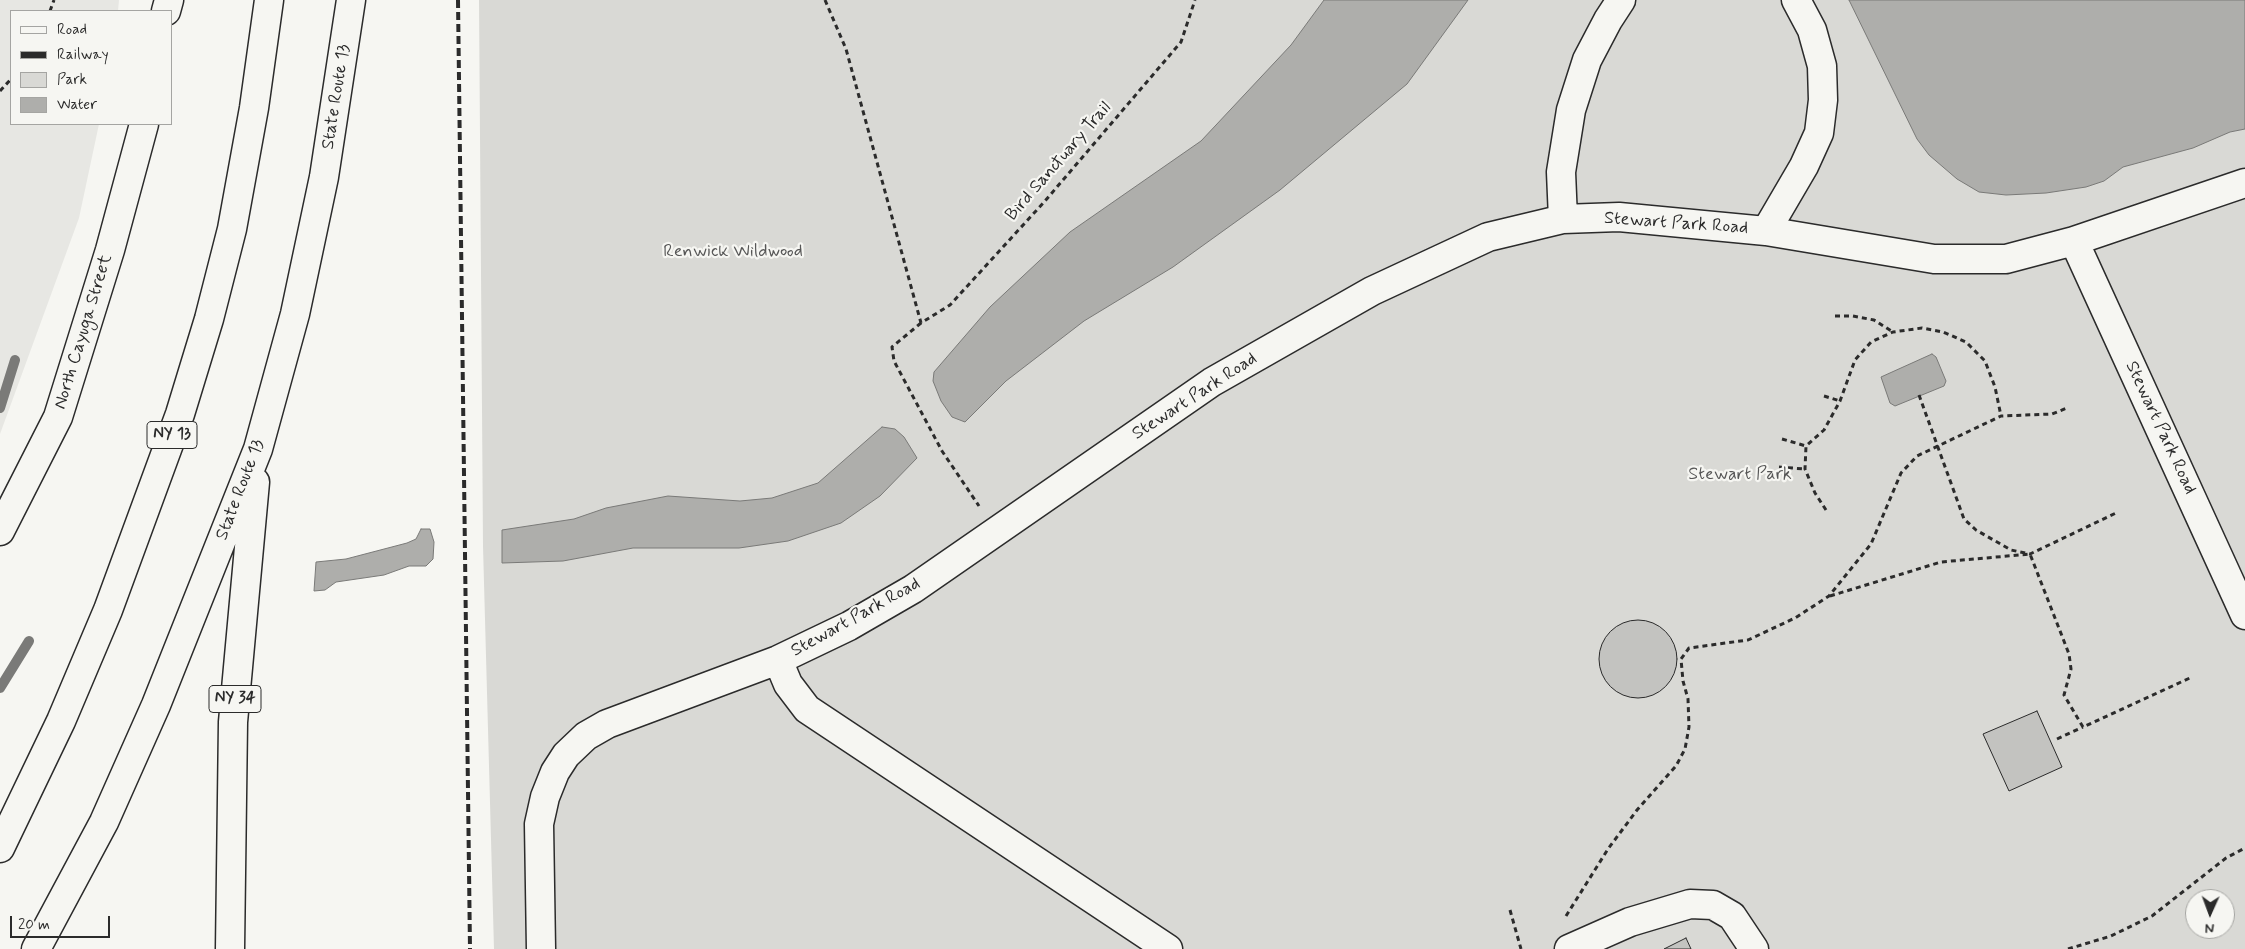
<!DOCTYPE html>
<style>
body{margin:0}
#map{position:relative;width:2245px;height:949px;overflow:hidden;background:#f6f6f2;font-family:Mynerve,sans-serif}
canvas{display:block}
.legend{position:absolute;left:10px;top:10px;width:162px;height:115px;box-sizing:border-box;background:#f6f6f2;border:1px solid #a5a5a2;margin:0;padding:6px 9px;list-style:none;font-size:15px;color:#2b2b2b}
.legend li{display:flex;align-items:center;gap:10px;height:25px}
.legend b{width:25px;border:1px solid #a5a5a2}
.north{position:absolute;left:2185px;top:889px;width:50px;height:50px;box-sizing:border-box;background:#f6f6f2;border:1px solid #a5a5a2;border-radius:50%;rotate:182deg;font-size:14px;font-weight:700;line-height:20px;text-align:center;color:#2b2b2b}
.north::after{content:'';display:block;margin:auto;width:18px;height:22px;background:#2b2b2b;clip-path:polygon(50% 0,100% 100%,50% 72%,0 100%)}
.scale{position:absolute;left:10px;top:916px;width:100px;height:22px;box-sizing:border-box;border:2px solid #2b2b2b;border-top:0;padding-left:6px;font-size:15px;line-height:18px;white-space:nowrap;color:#2b2b2b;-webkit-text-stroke:4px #f6f6f2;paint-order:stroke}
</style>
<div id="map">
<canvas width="2245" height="949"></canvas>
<ul class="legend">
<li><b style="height:6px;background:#f6f6f2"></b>Road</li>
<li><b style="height:6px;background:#2b2b2b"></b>Railway</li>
<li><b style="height:14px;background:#d9d9d5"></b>Park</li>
<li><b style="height:14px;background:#aeaeab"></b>Water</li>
</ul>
<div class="north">N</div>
<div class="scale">20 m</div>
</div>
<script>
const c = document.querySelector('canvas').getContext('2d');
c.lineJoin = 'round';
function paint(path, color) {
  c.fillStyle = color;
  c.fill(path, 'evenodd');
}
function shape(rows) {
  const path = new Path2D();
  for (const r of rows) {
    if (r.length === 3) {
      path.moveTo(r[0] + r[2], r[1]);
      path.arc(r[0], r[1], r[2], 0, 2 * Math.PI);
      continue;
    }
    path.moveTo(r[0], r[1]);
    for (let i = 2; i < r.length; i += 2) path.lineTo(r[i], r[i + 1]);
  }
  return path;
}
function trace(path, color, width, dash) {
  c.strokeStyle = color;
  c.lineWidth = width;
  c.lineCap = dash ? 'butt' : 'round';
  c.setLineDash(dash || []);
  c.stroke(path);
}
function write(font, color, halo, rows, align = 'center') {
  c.font = font + ' Mynerve,sans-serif';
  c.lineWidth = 4.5;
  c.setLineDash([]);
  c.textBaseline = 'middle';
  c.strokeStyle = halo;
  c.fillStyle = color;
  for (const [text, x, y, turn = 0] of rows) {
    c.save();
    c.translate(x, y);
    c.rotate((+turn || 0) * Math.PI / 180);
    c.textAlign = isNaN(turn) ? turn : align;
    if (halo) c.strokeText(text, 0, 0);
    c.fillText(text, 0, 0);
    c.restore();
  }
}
const built = shape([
 [0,0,119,0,118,11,11,11,11,124,99,124,79,218,0,434]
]);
const green = shape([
 [479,0,2245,0,2245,949,494,949,483,546],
 [2195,899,2225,899,2225,929,2195,929]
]);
const water = shape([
 [1324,0,1468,0,1407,84,1280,190,1173,267,1084,321,1006,381,965,422,952,417,941,401,933,381,934,372,990,307,1070,232,1201,141,1291,45,1324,0],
 [1849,0,2245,0,2245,129,2230,132,2193,148,2123,167,2104,181,2086,187,2046,193,2006,195,1979,192,1957,179,1929,155,1917,139,1849,0],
 [1932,354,1936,357,1946,381,1944,386,1895,406,1890,403,1881,377,1932,354],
 [882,427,895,429,904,437,917,458,880,496,841,523,788,541,739,548,633,548,563,561,502,563,502,530,574,519,606,508,668,496,740,501,772,498,818,483,882,427],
 [421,529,430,529,434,542,433,559,426,566,409,566,384,575,336,582,325,590,314,591,316,562,346,559,407,543,416,539,421,529]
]);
const stream = shape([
 [0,408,15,360],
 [0,688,29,641]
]);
const building = shape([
 [1638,659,39],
 [2037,711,2062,767,2009,791,1983,734,2037,711],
 [1686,938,1691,949,1664,949,1686,938]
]);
const path = shape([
 [825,0,846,49,921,323,950,305,1045,201,1181,42,1195,0],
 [50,11,54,0],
 [0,91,11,79],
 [1835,316,1853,316,1874,320,1893,332],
 [921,323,892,347,894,361,942,451,979,506],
 [1919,395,1964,519,1976,530,2011,550,2030,554,2116,513],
 [1824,396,1840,401],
 [1782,439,1806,446],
 [1779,467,1805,469],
 [1826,510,1815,493,1805,469,1806,446,1824,430,1840,401,1855,360,1871,342,1893,332,1922,328,1943,332,1966,342,1985,361,1995,387,2001,416],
 [1830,596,1941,562,2030,554,2069,654,2071,669,2064,695,2083,727,2192,677],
 [2057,739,2083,727],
 [1510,910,1521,949],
 [1566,916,1608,849,1637,810,1676,766,1685,749,1689,727,1688,699,1683,681,1681,659,1689,648,1748,640,1795,618,1829,596,1871,544,1901,473,1917,456,2001,416,2052,414,2067,408],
 [2068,949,2111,936,2152,916,2226,858,2245,848]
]);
const minor = shape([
 [166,11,169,0],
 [2245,183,2074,241,2245,615],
 [1563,219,1561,172,1571,110,1587,60,1608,20,1621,0],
 [1766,231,1804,166,1819,133,1823,100,1822,66,1812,30,1796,0],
 [0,531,58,417,110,250,144,124],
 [778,660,788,684,807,709,1168,949],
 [541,949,539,824,545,797,555,772,566,755,586,736,607,724,778,660,849,626,913,589,1212,382,1372,291,1488,237,1563,219,1619,217,1766,231,1934,259,2006,259,2074,241],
 [1569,949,1630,922,1690,904,1713,905,1732,916,1754,949]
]);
const highway = shape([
 [0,848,61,721,108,610,180,414,209,319,232,229,254,108,269,0],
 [36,949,104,822,156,705,258,449,295,314,324,177,351,0],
 [230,949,233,722,255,482]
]);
const rail = shape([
 [458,0,470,949]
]);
const shields = [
 [172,435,50],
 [235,699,52]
];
const shieldNames = [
 ["NY 13",172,435],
 ["NY 34",235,699]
];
const streetNames = [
 ["State Route 13",337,97,-81],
 ["Bird Sanctuary Trail",1059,162,-49],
 ["Stewart Park Road",1676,224,4],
 ["North Cayuga Street",84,332,-73],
 ["Stewart Park Road",1195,397,-33],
 ["Stewart Park Road",2160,428,65],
 ["State Route 13",241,490,-69],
 ["Stewart Park Road",856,618,-29]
];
const parkNames = [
 ["Renwick Wildwood",733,252],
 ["Stewart Park",1740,475]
];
paint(built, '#e7e7e3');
paint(green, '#d9d9d5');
paint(water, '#aeaeab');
trace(water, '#7a7a78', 1);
trace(stream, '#7a7a78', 10);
paint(building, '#c3c3c0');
trace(building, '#2b2b2b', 1);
trace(minor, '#2b2b2b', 31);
trace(highway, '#2b2b2b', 31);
trace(path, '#2b2b2b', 3, [5, 4]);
trace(minor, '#f6f6f2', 28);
trace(highway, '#f6f6f2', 28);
trace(rail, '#2b2b2b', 4, [8, 4]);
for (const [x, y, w] of shields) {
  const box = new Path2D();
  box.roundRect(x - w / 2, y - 13.5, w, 27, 4);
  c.fillStyle = '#f6f6f2';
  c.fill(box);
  trace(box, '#2b2b2b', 1);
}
write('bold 16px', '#2b2b2b', null, shieldNames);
write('18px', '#2b2b2b', '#f6f6f2', streetNames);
write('18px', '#565656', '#f6f6f2', parkNames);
</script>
